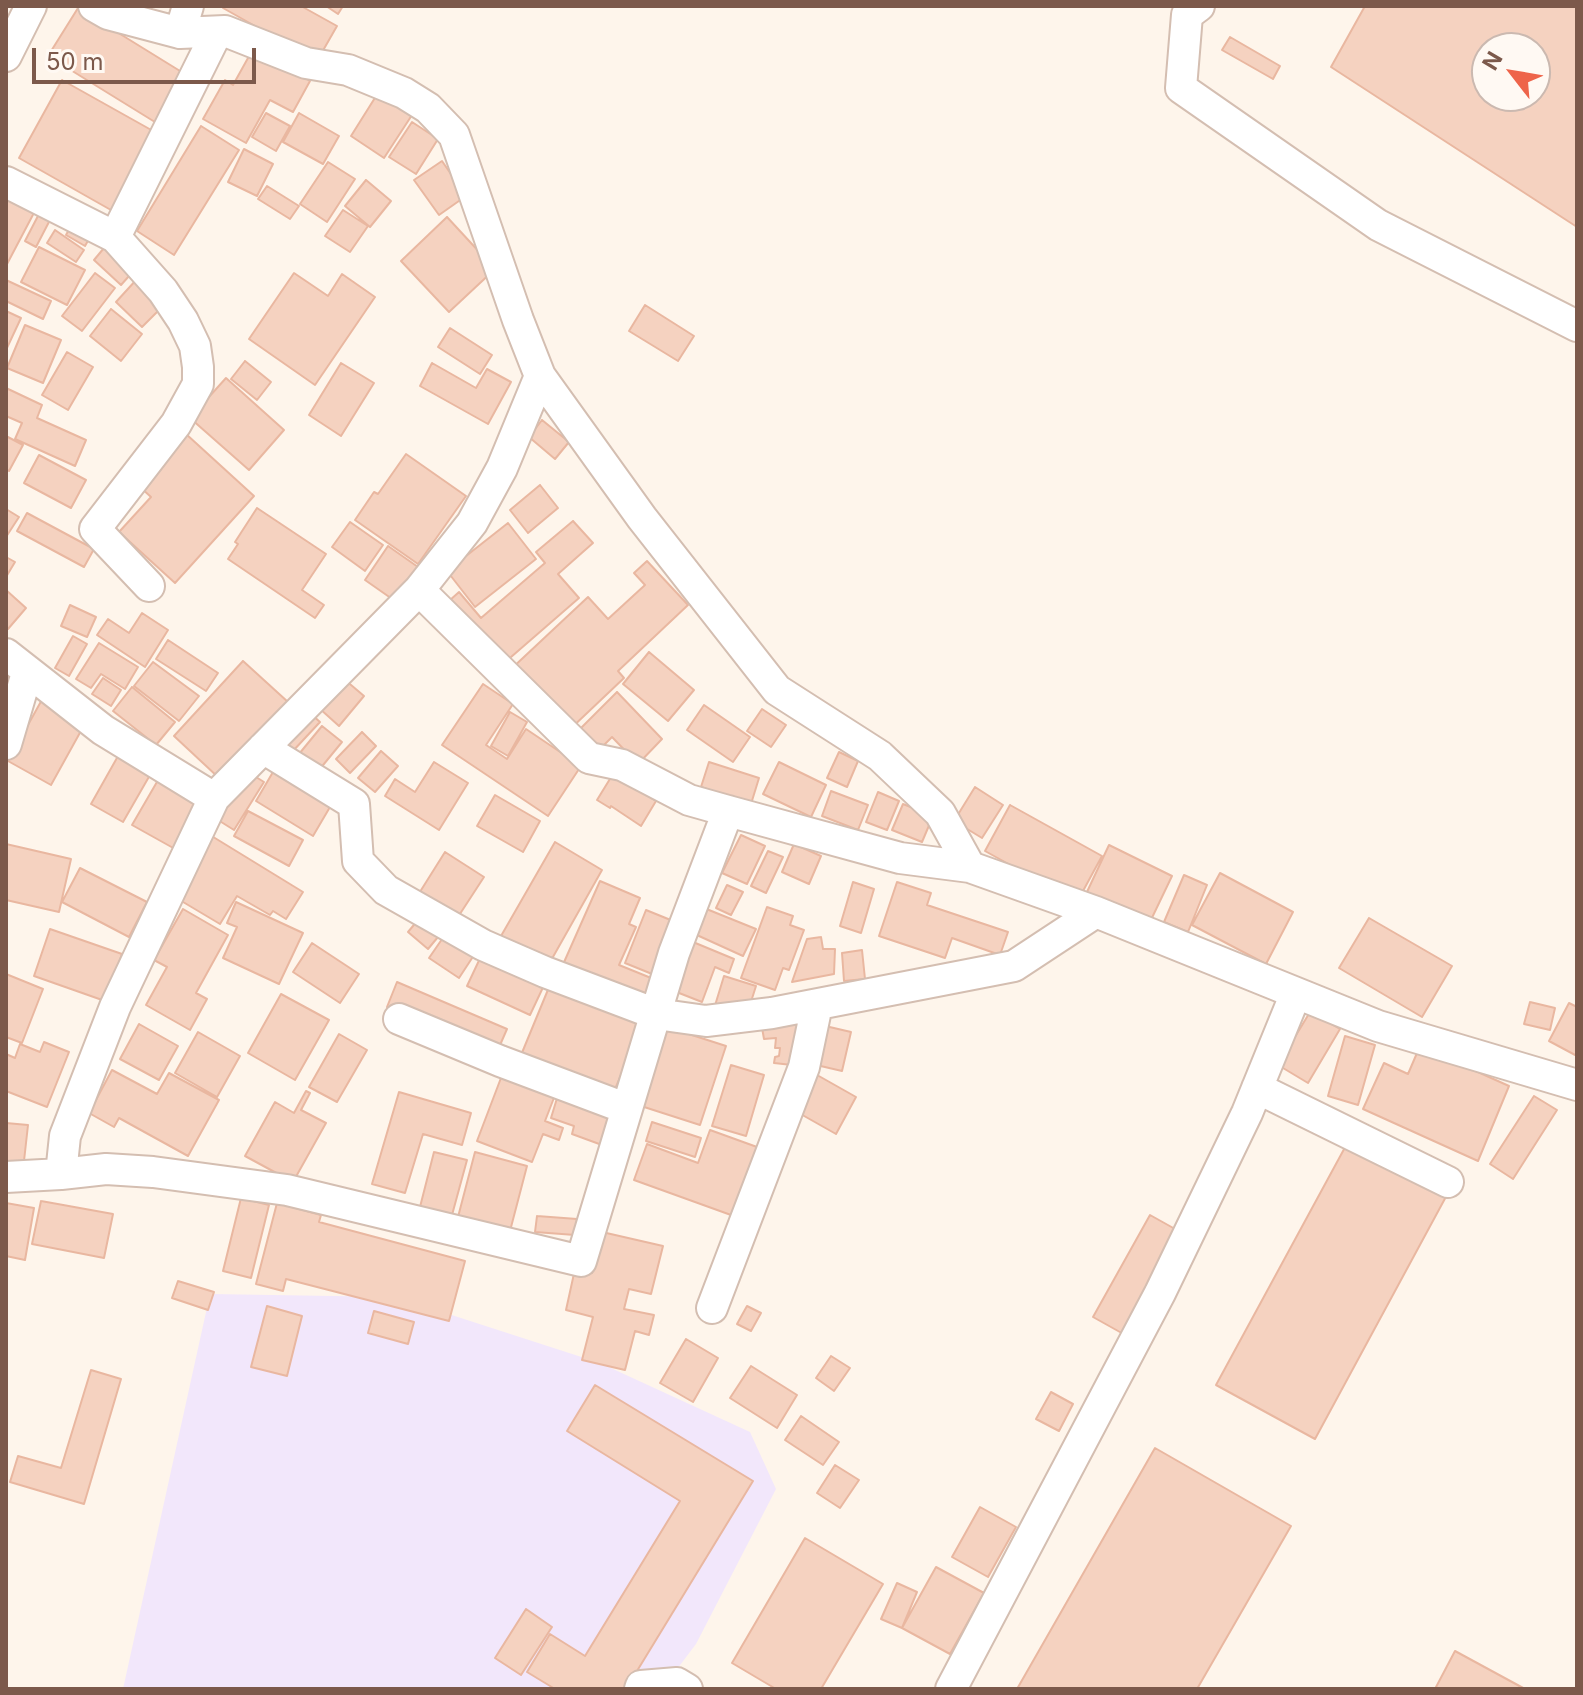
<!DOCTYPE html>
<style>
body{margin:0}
#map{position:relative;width:1583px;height:1695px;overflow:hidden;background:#fef5eb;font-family:Inter,sans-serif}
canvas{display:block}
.frame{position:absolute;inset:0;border:8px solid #7c594b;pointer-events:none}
.north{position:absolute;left:1471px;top:32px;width:80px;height:80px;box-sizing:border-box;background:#fff9f3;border:2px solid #cbb9b0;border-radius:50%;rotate:301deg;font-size:22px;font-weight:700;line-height:32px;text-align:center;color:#7c594b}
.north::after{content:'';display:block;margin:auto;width:28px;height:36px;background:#ee644a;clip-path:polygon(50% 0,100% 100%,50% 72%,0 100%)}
.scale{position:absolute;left:32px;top:48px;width:224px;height:36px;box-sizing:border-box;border:4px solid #7c594b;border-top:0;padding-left:10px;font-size:24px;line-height:28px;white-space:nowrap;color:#7c594b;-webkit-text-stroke:6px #fff9f3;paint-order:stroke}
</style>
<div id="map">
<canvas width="1583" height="1695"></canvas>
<div class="frame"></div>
<div class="north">N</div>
<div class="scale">50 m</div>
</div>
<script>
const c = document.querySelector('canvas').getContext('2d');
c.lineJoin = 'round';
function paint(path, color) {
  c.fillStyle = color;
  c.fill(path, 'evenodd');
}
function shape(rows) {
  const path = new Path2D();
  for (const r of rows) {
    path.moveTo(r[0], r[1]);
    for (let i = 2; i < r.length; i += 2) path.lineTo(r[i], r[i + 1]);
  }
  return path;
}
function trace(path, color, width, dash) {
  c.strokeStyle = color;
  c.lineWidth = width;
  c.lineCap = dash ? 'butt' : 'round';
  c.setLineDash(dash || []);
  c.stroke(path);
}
const education = shape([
 [210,1294,396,1297,600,1363,750,1432,776,1489,696,1644,662,1689,123,1689]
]);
const building = shape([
 [224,6,301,6,337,26,317,61,223,8,224,6],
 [326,6,343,6,338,14,326,6],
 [1365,6,1577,6,1577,227,1331,67,1365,6],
 [1487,48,1535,48,1535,96,1487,96,1487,48],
 [78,8,193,79,163,127,48,56,78,8],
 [1230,37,1280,66,1273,79,1222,50,1230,37],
 [253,49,310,81,293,112,270,100,246,143,203,119,225,80,233,85,253,49],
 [62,80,162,136,118,214,19,158,62,80],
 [378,93,412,115,384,158,351,136,378,93],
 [266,113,290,126,276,151,252,137,266,113],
 [299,113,339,136,323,164,283,142,299,113],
 [412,122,438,139,416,174,389,157,412,122],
 [201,126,239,150,174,255,137,231,201,126],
 [244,149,273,164,257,196,228,182,244,149],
 [442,161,466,196,439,215,414,180,442,161],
 [328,162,355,179,327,222,300,204,328,162],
 [366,180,391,201,370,227,345,206,366,180],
 [267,186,299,206,290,219,258,199,267,186],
 [6,196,36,209,6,266,6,196],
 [343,210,368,226,350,252,325,236,343,210],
 [40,212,51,218,36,247,25,241,40,212],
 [447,217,495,269,449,312,401,261,447,217],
 [75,219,94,230,85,246,66,235,75,219],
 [55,230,84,250,76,262,47,243,55,230],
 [109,242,137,267,121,285,94,260,109,242],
 [39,247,85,270,67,305,21,282,39,247],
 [95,273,115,288,82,331,62,316,95,273],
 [294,273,328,296,342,274,375,297,315,385,249,339,294,273],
 [137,279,164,305,142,327,116,302,137,279],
 [6,280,51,301,43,319,6,301,6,280],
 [645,305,694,336,678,361,629,331,645,305],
 [111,309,142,334,121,361,90,336,111,309],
 [6,311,21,318,6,350,6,311],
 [25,325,61,340,43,383,7,368,25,325],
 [450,328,492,355,480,374,438,347,450,328],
 [67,352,93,367,68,410,42,395,67,352],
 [245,361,271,382,257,400,231,379,245,361],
 [341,363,374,383,341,436,309,415,341,363],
 [432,363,476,388,487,369,511,382,488,424,420,386,432,363],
 [226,378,284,430,249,470,190,418,226,378],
 [6,388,42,405,37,418,86,440,75,466,15,439,22,423,6,416,6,388],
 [542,420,569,442,555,459,529,437,542,420],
 [186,434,254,496,175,583,119,532,151,497,139,486,186,434],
 [6,436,23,445,9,471,6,469,6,436],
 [406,454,466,496,418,564,355,520,374,492,378,494,406,454],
 [39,455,86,480,71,508,24,483,39,455],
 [540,485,558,508,528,533,510,510,540,485],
 [257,508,326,554,302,590,324,605,315,618,228,559,238,544,235,542,257,508],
 [6,509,19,517,6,537,6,509],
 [27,513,94,549,84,567,17,531,27,513],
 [573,521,593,543,558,574,579,598,503,664,449,601,459,592,481,618,545,563,536,552,573,521],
 [350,522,383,545,365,571,332,547,350,522],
 [508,523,536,559,475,607,447,571,508,523],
 [388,546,418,567,395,601,365,580,388,546],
 [6,557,15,562,6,577,6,557],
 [647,561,688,605,618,671,624,678,566,733,509,671,588,597,608,619,645,585,634,573,647,561],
 [6,590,26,608,8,629,6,628,6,590],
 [70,605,96,617,87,637,61,626,70,605],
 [142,613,168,630,145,667,97,635,108,619,129,633,142,613],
 [73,636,87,644,69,676,55,668,73,636],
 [168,640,218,673,206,691,156,659,168,640],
 [99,643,138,667,125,689,101,674,91,688,76,679,99,643],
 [649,652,694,690,668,721,623,684,649,652],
 [243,661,288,702,219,778,174,736,243,661],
 [153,662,199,696,179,721,134,686,153,662],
 [103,678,121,690,111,706,92,694,103,678],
 [344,679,364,696,339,726,319,708,344,679],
 [483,684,513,704,486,745,507,759,526,729,581,766,548,816,442,745,483,684],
 [132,687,175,722,156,745,113,711,132,687],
 [617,692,662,739,638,764,612,737,599,750,580,729,617,692],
 [44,696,87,720,51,785,8,761,44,696],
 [704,705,750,737,733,762,687,730,704,705],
 [762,709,786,725,771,747,747,731,762,709],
 [510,712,527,722,508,756,491,746,510,712],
 [311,714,320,722,292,752,283,744,311,714],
 [322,726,342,742,319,770,299,754,322,726],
 [362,732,376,746,350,773,336,759,362,732],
 [122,749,154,768,123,822,91,804,122,749],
 [381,751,398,766,375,792,358,778,381,751],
 [839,752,858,761,847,787,827,778,839,752],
 [434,762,468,783,439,830,385,796,395,779,415,792,434,762],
 [709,762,759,778,751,804,701,787,709,762],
 [779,762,826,785,811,817,763,794,779,762],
 [248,772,264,782,234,830,218,820,248,772],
 [273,772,330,807,313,836,256,801,273,772],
 [613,774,656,801,641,826,611,806,610,808,597,800,613,774],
 [161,775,204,799,175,849,132,825,161,775],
 [975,787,1003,805,982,838,954,821,975,787],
 [831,791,868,805,858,830,822,816,831,791],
 [878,792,899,801,887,830,866,822,878,792],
 [495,795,540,821,523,852,477,826,495,795],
 [903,804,933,816,922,842,892,830,903,804],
 [1010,805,1102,856,1077,902,985,851,1010,805],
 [248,811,303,840,289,866,234,836,248,811],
 [210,835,303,892,286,919,273,911,270,915,237,896,220,924,173,896,210,835],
 [741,835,765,846,747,884,722,873,741,835],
 [555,842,602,870,549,964,501,936,555,842],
 [6,844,71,859,59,912,6,900,6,844],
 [794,844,821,856,809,884,782,872,794,844],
 [1109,845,1172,876,1149,924,1086,894,1109,845],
 [768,851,783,857,766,893,751,886,768,851],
 [445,852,484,877,456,920,418,895,445,852],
 [80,868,147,902,129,937,62,902,80,868],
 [1220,873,1293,912,1266,964,1192,925,1220,873],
 [1184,875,1207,885,1188,932,1164,922,1184,875],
 [600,881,640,898,629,924,636,927,619,965,656,980,646,1006,561,969,600,881],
 [853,882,874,889,861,933,840,926,853,882],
 [897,882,931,893,927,905,1008,932,1000,955,952,938,945,958,879,936,897,882],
 [727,885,743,892,731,915,716,908,727,885],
 [236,902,303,933,279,984,223,958,237,927,227,923,236,902],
 [699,906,756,929,743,956,688,931,699,906],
 [767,907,793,916,790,925,804,930,789,970,783,968,775,990,741,978,767,907],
 [183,909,228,935,196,993,207,999,190,1030,146,1005,167,967,154,960,183,909],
 [646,910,678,923,657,976,625,963,646,910],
 [423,914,443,931,428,949,408,932,423,914],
 [1369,918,1452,966,1422,1017,1339,968,1369,918],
 [50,929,122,954,105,1001,34,976,50,929],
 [449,929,478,949,459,978,429,958,449,929],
 [821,937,823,949,835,949,834,974,792,982,807,939,821,937],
 [693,942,734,959,729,973,715,967,702,1002,674,991,693,942],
 [312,943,359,974,340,1003,293,972,312,943],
 [862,950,865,979,844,981,842,953,862,950],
 [483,952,546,981,530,1015,467,986,483,952],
 [6,974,43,989,22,1043,6,1037,6,974],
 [724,976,756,986,749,1008,713,1012,724,976],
 [552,980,643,1022,611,1099,519,1060,552,980],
 [397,982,507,1029,497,1052,387,1007,397,982],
 [281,994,329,1020,295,1080,248,1053,281,994],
 [1530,1002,1555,1008,1550,1030,1524,1024,1530,1002],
 [1569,1003,1577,1007,1577,1056,1549,1041,1569,1003],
 [1310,1012,1340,1029,1308,1083,1278,1065,1310,1012],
 [804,1017,801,1066,774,1063,775,1057,779,1056,780,1048,775,1048,776,1038,764,1039,761,1022,804,1017],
 [139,1024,178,1046,159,1080,120,1059,139,1024],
 [821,1025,851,1032,842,1071,812,1064,821,1025],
 [667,1027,726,1046,700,1125,641,1106,667,1027],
 [198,1032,240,1056,217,1097,175,1073,198,1032],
 [339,1034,367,1050,337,1102,309,1087,339,1034],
 [1345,1036,1375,1045,1358,1105,1328,1096,1345,1036],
 [44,1042,69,1052,47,1107,6,1091,6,1054,15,1058,20,1044,40,1052,44,1042],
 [1420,1046,1509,1086,1478,1161,1363,1109,1384,1063,1408,1074,1420,1046],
 [731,1065,764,1075,746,1136,712,1126,731,1065],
 [112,1070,157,1094,169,1073,219,1100,188,1156,119,1118,114,1127,89,1113,112,1070],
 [504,1070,557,1090,545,1121,563,1128,559,1140,543,1134,532,1162,477,1141,504,1070],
 [810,1071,856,1097,836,1134,790,1108,810,1071],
 [306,1091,310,1093,301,1110,326,1123,293,1182,245,1156,275,1102,294,1113,306,1091],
 [399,1092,471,1113,462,1145,423,1134,405,1193,372,1184,399,1092],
 [558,1095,613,1113,602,1145,572,1134,574,1126,551,1118,558,1095],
 [1534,1096,1557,1110,1513,1179,1490,1164,1534,1096],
 [652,1122,701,1138,695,1157,646,1141,652,1122],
 [6,1123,28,1125,23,1170,6,1169,6,1123],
 [710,1130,757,1147,731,1215,634,1180,647,1144,698,1163,710,1130],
 [1349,1140,1448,1193,1315,1439,1216,1385,1349,1140],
 [434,1152,467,1160,452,1215,420,1207,434,1152],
 [475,1152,527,1166,510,1231,458,1217,475,1152],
 [241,1198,269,1205,251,1278,223,1271,241,1198],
 [41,1201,113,1214,104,1258,32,1244,41,1201],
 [6,1203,34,1208,25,1260,6,1256,6,1203],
 [277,1203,321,1215,319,1222,465,1261,449,1321,286,1279,283,1291,256,1284,277,1203],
 [1150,1215,1184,1234,1127,1336,1093,1317,1150,1215],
 [537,1216,577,1219,575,1235,535,1232,537,1216],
 [602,1232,663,1246,651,1294,629,1289,624,1309,654,1315,649,1335,635,1331,625,1370,582,1360,593,1317,566,1310,575,1269,592,1273,602,1232],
 [178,1281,214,1292,208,1310,172,1298,178,1281],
 [267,1306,302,1316,287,1376,251,1367,267,1306],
 [747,1306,761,1313,751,1331,737,1324,747,1306],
 [374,1311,414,1322,408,1344,368,1333,374,1311],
 [686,1339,718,1358,693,1402,660,1383,686,1339],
 [831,1356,850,1368,834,1391,816,1378,831,1356],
 [751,1366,797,1395,777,1428,730,1398,751,1366],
 [91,1370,121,1379,84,1504,10,1482,18,1456,61,1468,91,1370],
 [595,1385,753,1481,626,1689,555,1689,527,1672,550,1634,585,1656,680,1501,567,1431,595,1385],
 [1051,1392,1073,1404,1059,1431,1036,1419,1051,1392],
 [801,1416,839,1442,823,1465,785,1440,801,1416],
 [1155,1448,1291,1526,1197,1689,1017,1689,1155,1448],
 [835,1465,859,1480,840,1508,817,1493,835,1465],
 [980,1507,1016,1527,988,1577,952,1557,980,1507],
 [805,1538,883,1584,821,1689,776,1689,732,1663,805,1538],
 [936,1567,984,1593,950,1654,902,1628,936,1567],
 [897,1583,917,1592,902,1628,881,1619,897,1583],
 [526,1609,552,1627,521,1675,495,1658,526,1609],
 [1455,1651,1525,1689,1435,1689,1455,1651]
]);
const minor = shape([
 [94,6,108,14,180,33],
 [188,6,180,33,225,31,306,63,348,70,404,93,428,108,454,135,518,320,540,376],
 [1199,6,1187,15,1181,88,1378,225,1577,326],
 [6,56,31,6],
 [6,182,115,237],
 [149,586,95,529,176,424,198,384,198,367,195,346,183,321,163,291,115,237,217,32],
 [419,590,589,758,622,765,689,800,728,811,900,858,970,867],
 [6,654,103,730,214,798],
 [6,744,27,673],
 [263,748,354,804,358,861,386,890,483,945,545,972,656,1014,706,1021,772,1013,1014,966,1096,912],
 [399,1019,500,1061,625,1108],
 [1257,1088,1448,1182],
 [61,1174,106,1169,153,1172,287,1190,581,1261,674,953,728,811],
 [6,1177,61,1174,65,1136,115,1007,214,798,419,590,472,523,502,468,540,376,642,518,777,690,880,756,940,813,970,867,1096,912,1378,1026,1577,1085],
 [712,1308,804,1067,817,1005],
 [640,1689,641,1686,677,1683,687,1689],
 [951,1689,1160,1293,1247,1113,1296,993]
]);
paint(education, '#f2e7fb');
paint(building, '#f5d2c0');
trace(building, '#e9b7a0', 2);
trace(minor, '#d4beb1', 34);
trace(minor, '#fff', 30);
</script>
